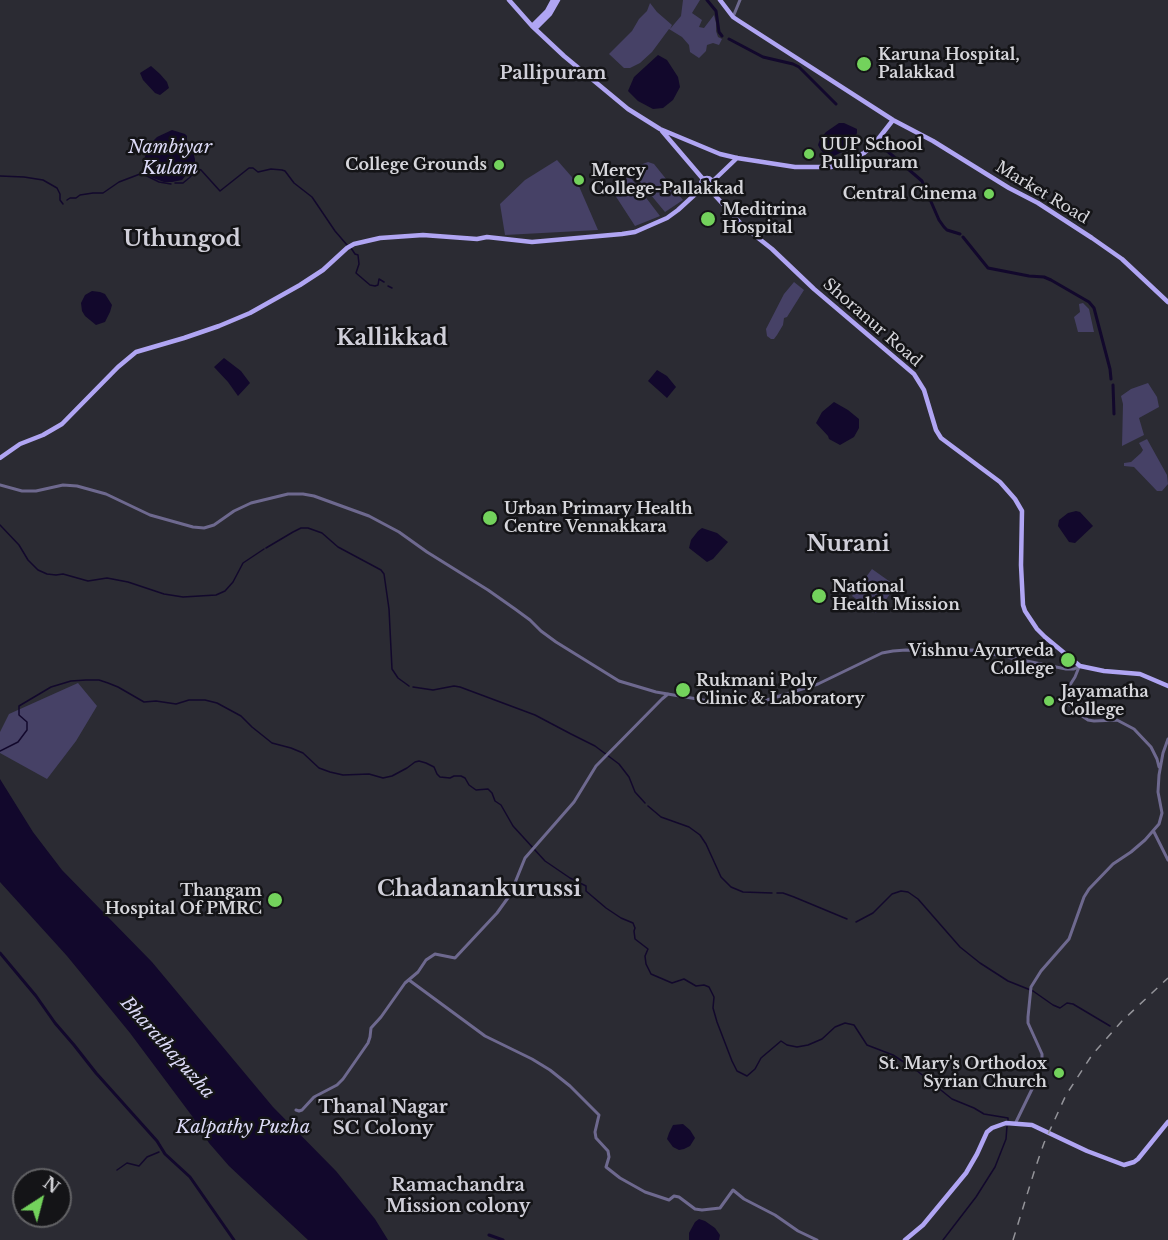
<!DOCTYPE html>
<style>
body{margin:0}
#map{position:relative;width:1168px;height:1240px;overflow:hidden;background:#2b2b33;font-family:"Libre Baskerville",serif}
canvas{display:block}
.north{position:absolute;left:12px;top:1168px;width:60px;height:60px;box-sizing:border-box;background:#141417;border:2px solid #626265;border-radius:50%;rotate:36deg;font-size:16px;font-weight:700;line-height:24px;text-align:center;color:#d6d6db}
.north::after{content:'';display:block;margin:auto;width:21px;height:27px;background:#73d25c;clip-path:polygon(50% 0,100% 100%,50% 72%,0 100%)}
</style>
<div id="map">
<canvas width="1168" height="1240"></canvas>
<div class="north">N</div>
</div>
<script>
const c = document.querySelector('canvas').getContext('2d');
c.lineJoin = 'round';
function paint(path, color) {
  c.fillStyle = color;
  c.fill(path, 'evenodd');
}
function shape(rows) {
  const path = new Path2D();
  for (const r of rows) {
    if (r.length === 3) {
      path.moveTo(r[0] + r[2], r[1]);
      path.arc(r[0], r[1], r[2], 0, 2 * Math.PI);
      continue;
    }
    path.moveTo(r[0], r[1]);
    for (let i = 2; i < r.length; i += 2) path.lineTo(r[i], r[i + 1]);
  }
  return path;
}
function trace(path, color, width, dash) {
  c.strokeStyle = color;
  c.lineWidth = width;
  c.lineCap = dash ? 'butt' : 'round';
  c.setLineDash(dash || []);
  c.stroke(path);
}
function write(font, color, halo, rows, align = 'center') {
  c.font = font + ' "Libre Baskerville",serif';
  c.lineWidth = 5;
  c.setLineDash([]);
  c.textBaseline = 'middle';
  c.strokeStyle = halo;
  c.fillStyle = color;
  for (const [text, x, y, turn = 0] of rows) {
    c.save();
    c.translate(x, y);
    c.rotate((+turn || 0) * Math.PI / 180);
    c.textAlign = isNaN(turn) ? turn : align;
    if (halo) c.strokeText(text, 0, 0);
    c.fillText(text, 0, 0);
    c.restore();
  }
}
const green = shape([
 [683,0,700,0,692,13,702,20,699,27,704,28,714,15,716,23,716,31,718,37,722,39,719,45,713,43,707,45,706,51,699,58,690,52,689,45,682,37,669,29,652,52,640,63,630,68,624,68,609,54,632,31,639,19,647,11,650,3,657,12,672,25,670,29,681,16],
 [557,160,578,184,598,230,505,235,500,204,525,180],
 [648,162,654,164,683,200,665,212,636,177,635,173,638,169,640,165],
 [625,178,631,178,660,216,635,226,613,192,616,184,621,179],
 [794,282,804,290,787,317,784,318,783,325,777,335,774,339,771,339,767,336,766,329,784,294],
 [1083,303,1089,309,1094,332,1078,332,1074,317,1080,312,1079,304],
 [1148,383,1157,397,1159,407,1139,418,1144,435,1122,446,1123,404,1121,396,1131,389],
 [1147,439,1167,475,1168,484,1162,491,1157,491,1134,467,1124,466,1124,463,1131,462,1141,453,1143,450,1139,443],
 [872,569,896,586,876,613,852,596],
 [78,683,97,706,76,741,47,779,0,753,0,732,9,714]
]);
const water = shape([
 [658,55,667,60,678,77,680,87,673,100,663,108,653,109,638,101,628,91,634,77],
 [151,66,160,74,167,82,169,88,160,95,155,93,143,80,140,73],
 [839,123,844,123,857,129,857,133,852,143,844,151,832,157,825,155,820,149,818,145,820,139,826,132],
 [172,130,185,134,187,136,187,143,193,152,195,159,195,165,182,180,172,182,164,182,153,178,144,172,144,160,147,150,153,141,157,137],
 [92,291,100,292,105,294,112,305,110,312,105,322,96,325,85,316,82,311,81,303,85,295],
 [224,358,241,371,250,383,238,396,228,382,214,367],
 [657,370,667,376,676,387,667,398,648,381],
 [834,402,848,410,859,419,859,428,854,437,840,445,829,439,828,436,816,423,822,412],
 [1076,511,1080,512,1093,526,1075,543,1069,542,1058,526,1059,520,1068,513],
 [702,528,717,533,728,542,713,559,707,562,689,548,691,540,698,531],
 [0,779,33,832,62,870,152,962,273,1107,336,1171,375,1219,388,1240,308,1240,229,1166,209,1143,192,1116,130,1033,67,956,0,882],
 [683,1124,690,1130,695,1138,690,1146,684,1149,679,1150,673,1147,667,1139,669,1133,673,1125],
 [699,1219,705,1221,715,1228,720,1235,719,1240,689,1240,689,1233,695,1222]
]);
const stream = shape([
 [0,176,24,177,43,180,57,188,60,194,60,200,63,204],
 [175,183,183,183,189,178,198,169,201,170,220,191,249,168,253,168,258,172,271,169,282,170,285,171,294,183,312,197,335,231,347,245],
 [67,200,70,198,76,198,80,195,93,193,103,193,119,182,140,174,143,174,159,182,171,184],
 [351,248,355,254,358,255,359,264,356,273,370,285,375,286,378,285,379,279,384,282],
 [388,286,392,288],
 [0,525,19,545,28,560,38,570,47,574,56,575,63,574,88,581,107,578,128,582,164,594,183,597,216,595,225,591,233,582,243,563,264,549],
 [266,548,293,532,301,528,308,528,322,533,338,547,381,570,384,574,389,609,392,669,398,678,409,686],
 [413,687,433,690,454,686,460,687,535,715,571,734,595,746,619,764,629,777,635,792,645,803],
 [0,751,18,742,27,730,27,722,19,715,19,706,51,687,71,681,86,680,99,680,108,683,118,687,144,702,156,701,176,704,189,700,205,700,217,703,241,716,252,727,272,743,291,748,303,753,319,768,330,772,343,775,369,774,383,778,392,776,407,768,415,762,419,761,426,763,434,767,437,774,440,777,450,778,454,776,461,776,465,778,469,785,476,790,488,789,492,793,495,801,501,805,513,826,545,861,570,878,586,886,586,891,606,908,621,918,633,923,635,928,634,931,635,939,648,949,645,956,646,964,651,974,672,983,684,979,696,986,704,985,709,987,714,997,713,1008,717,1022,732,1061,737,1071,747,1076,755,1069,761,1058,781,1041,787,1045,797,1047,808,1045,822,1039,835,1027,845,1023,854,1025,867,1045,893,1055,916,1070,952,1099,974,1108,984,1114,1008,1118,1008,1120],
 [648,806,661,817,689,827,700,835,706,844,721,877,731,887,743,892,772,893],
 [777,893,783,893,794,897,847,919],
 [856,922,873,913,892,894,901,891,908,892,918,899,960,947,980,963,1008,981,1033,991,1053,1005,1060,1008,1067,1003,1073,1004,1110,1026],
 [117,1170,127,1163,139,1166,147,1157,159,1152],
 [943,1240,976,1197,995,1167,1006,1139,1007,1126]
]);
const canal = shape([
 [707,0,716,11,719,32,722,36],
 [729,39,763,57,793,64,799,67,836,104],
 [886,150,922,181,939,220,944,227,947,230,960,234],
 [963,237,988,268,1029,276,1044,277,1051,280,1089,302,1094,308,1110,369,1111,379],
 [1113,385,1114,414],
 [0,953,36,996,55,1023,74,1045,96,1073,157,1141,165,1154,190,1177,234,1240],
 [489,1235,503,1240]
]);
const minor = shape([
 [733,17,740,0],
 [0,485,22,491,36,491,63,485,77,486,106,494,150,515,193,527,204,528,214,525,234,511,251,503,288,494,303,494,314,496,369,516,399,532,427,552,488,590,515,609,530,620,541,631,556,642,619,681,656,692,703,700,728,704,767,700,818,684,882,653,893,651,906,650,936,652,972,650,1066,669,1074,669,1080,666],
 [1079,667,1075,677,1063,696,1063,699,1079,714,1088,720,1094,721,1117,720,1134,729,1151,747,1157,759,1159,767],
 [1154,832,1168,860],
 [409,980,485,1036,532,1059,550,1070,570,1086,599,1115,595,1132,596,1138,608,1151,609,1157,606,1167,620,1178,645,1192,669,1200,674,1196,679,1197,695,1209,702,1210,720,1208,733,1190,744,1199,775,1215,798,1231,817,1240],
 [296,1110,299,1111,302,1110,314,1097,337,1085,343,1079,368,1043,370,1037,371,1028,381,1017,405,983,418,972,426,960,435,954,455,958,497,913,510,895,525,858,574,802,596,766,662,699,668,694],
 [1016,1122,1035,1083,1042,1063,1042,1054,1028,1023,1028,1017,1031,987,1041,971,1069,939,1084,897,1089,889,1113,864,1131,852,1145,840,1159,824,1162,813,1158,792,1159,775,1163,753,1168,739]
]);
const major = shape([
 [509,0,532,26,564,56,628,109,660,129,720,154,737,158,795,167,831,167,843,163,864,153,875,143,893,120],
 [720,0,733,17,739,21,893,120,933,141,1009,188,1038,203,1092,238,1122,259,1168,302],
 [532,26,547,11,553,0],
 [535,29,550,14,558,0],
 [662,131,703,179],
 [707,184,6],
 [713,181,737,158],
 [710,190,743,226,772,249,814,289,914,374,924,390,936,430,941,438,1000,482,1015,499,1022,511,1021,565,1023,605,1025,611,1037,629,1045,637,1080,666,1104,671,1140,674,1168,686],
 [0,458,20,444,43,435,62,424,118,367,136,352,184,338,219,326,250,313,300,285,323,270,347,248,354,244,380,238,423,235,477,239,487,237,532,242,622,234,635,232,667,218,678,210,702,188],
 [905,1240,923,1225,966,1173,977,1154,987,1132,992,1128,1006,1123,1032,1125,1087,1151,1124,1165,1134,1162,1138,1159,1168,1122]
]);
const rail = shape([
 [1013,1240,1035,1169,1044,1143,1066,1095,1092,1055,1122,1021,1168,978]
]);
const markers = [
 [864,64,8,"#73d25c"],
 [809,154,6,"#73d25c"],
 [499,165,6,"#73d25c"],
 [579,180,6,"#73d25c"],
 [989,194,6,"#73d25c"],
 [708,219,8,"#73d25c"],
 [490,518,8,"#73d25c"],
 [819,596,8,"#73d25c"],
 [1068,660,8,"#73d25c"],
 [683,690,8,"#73d25c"],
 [1049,701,6,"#73d25c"],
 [275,900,8,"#73d25c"],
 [1059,1073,6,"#73d25c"]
];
const poiNames = [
 ["Karuna Hospital,",878,55],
 ["Palakkad",878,73],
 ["UUP School",821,145],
 ["Pullipuram",821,163],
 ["College Grounds",487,165,"right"],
 ["Mercy",591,171],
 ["College-Pallakkad",591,189],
 ["Central Cinema",977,194,"right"],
 ["Meditrina",722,210],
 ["Hospital",722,228],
 ["Urban Primary Health",504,509],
 ["Centre Vennakkara",504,527],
 ["National",832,587],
 ["Health Mission",832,605],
 ["Vishnu Ayurveda",1054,651,"right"],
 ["College",1054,669,"right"],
 ["Rukmani Poly",696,681],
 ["Clinic & Laboratory",696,699],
 ["Jayamatha",1061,692],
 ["College",1061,710],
 ["Thangam",262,891,"right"],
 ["Hospital Of PMRC",262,909,"right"],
 ["St. Mary's Orthodox",1047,1064,"right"],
 ["Syrian Church",1047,1082,"right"]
];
const streetNames = [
 ["Market Road",1042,193,31],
 ["Shoranur Road",872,323,41]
];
const neighbourhoodNames = [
 ["Pallipuram",553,74],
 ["Thanal Nagar",383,1108],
 ["SC Colony",383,1129],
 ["Ramachandra",458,1186],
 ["Mission colony",458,1207]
];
const waterNames = [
 ["Nambiyar",170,148],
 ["Kulam",170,169],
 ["Bharathapuzha",167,1048,48],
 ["Kalpathy Puzha",243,1128]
];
const districtNames = [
 ["Uthungod",182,240],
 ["Kallikkad",392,339],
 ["Nurani",848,545],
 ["Chadanankurussi",479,890]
];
paint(green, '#464166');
paint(water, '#12082c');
trace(stream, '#12082c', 1.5);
trace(canal, '#12082c', 3);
trace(minor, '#6e698f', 3);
trace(major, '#b0a5f3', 4.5);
trace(rail, '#94949a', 1.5, [8, 8]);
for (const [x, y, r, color] of markers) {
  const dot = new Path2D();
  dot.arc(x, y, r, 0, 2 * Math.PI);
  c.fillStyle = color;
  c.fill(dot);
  trace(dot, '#141417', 2);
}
write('bold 16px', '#d6d6db', '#141417', poiNames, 'left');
write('16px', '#d6d6db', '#141417', streetNames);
write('bold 18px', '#d0cfd9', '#141417', neighbourhoodNames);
write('italic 18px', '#dcdaf7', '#141417', waterNames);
write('bold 22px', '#d0cfd9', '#141417', districtNames);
</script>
